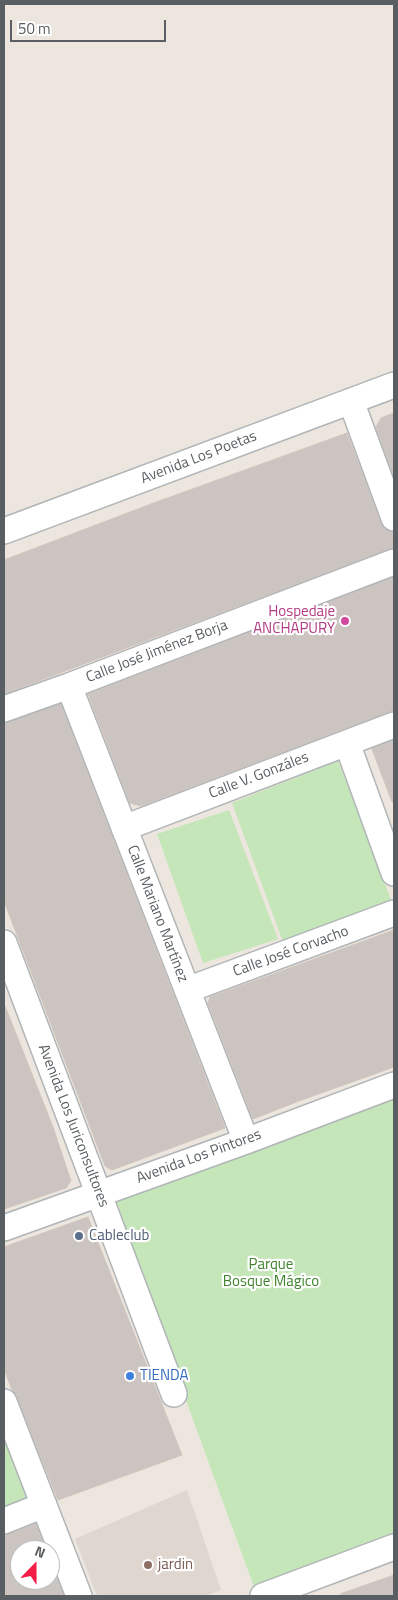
<!DOCTYPE html>
<meta charset="utf-8">
<style>
body{margin:0}
#map{position:relative;width:398px;height:1600px;overflow:hidden;background:#ece6de;font-family:"Titillium Web",sans-serif}
canvas{display:block}
.frame{position:absolute;inset:0;border:5px solid #585e61;pointer-events:none}
.north{position:absolute;left:10px;top:1540px;width:50px;height:50px;box-sizing:border-box;background:#fff;border:1px solid #bcbfc0;border-radius:50%;rotate:22deg;font-size:14px;font-weight:700;line-height:20px;text-align:center;color:#585e61}
.north::after{content:'';display:block;margin:auto;width:18px;height:22px;background:#f41d45;clip-path:polygon(50% 0,100% 100%,50% 72%,0 100%)}
.scale{position:absolute;left:10px;top:20px;width:156px;height:22px;box-sizing:border-box;border:2px solid #585e61;border-top:0;padding-left:6px;font-size:15px;line-height:18px;white-space:nowrap;color:#585e61;-webkit-text-stroke:4px #fff;paint-order:stroke}
</style>
<div id="map">
<canvas width="398" height="1600"></canvas>
<div class="frame"></div>
<div class="north">N</div>
<div class="scale">50 m</div>
</div>
<script>
const c = document.querySelector('canvas').getContext('2d');
c.lineJoin = 'round';
function paint(path, color) {
  c.fillStyle = color;
  c.fill(path, 'evenodd');
}
function shape(rows) {
  const path = new Path2D();
  for (const r of rows) {
    path.moveTo(r[0], r[1]);
    for (let i = 2; i < r.length; i += 2) path.lineTo(r[i], r[i + 1]);
  }
  return path;
}
function trace(path, color, width, dash) {
  c.strokeStyle = color;
  c.lineWidth = width;
  c.lineCap = dash ? 'butt' : 'round';
  c.setLineDash(dash || []);
  c.stroke(path);
}
function write(font, color, halo, rows, align = 'center') {
  c.font = font + ' "Titillium Web",sans-serif';
  c.lineWidth = 4.5;
  c.setLineDash([]);
  c.textBaseline = 'middle';
  c.strokeStyle = halo;
  c.fillStyle = color;
  for (const [text, x, y, turn = 0] of rows) {
    c.save();
    c.translate(x, y);
    c.rotate((+turn || 0) * Math.PI / 180);
    c.textAlign = isNaN(turn) ? turn : align;
    if (halo) c.strokeText(text, 0, 0);
    c.fillText(text, 0, 0);
    c.restore();
  }
}
const education = shape([
 [187,1490,221,1590,205,1596,97,1596,75,1539]
]);
const green = shape([
 [338,761,392,902,283,942,232,803],
 [229,810,278,939,203,963,157,834],
 [394,1097,394,1535,254,1587,113,1200],
 [4,1431,28,1501,4,1509]
]);
const building = shape([
 [394,413,394,477,376,427,381,418,394,413],
 [347,433,381,523,385,529,394,532,393,548,4,694,4,560,151,504,347,433],
 [394,577,394,711,389,712,141,806,130,803,88,694,394,577],
 [61,704,225,1128,112,1170,105,1166,4,901,4,723,61,704],
 [394,740,394,802,392,802,372,749,394,740],
 [394,930,394,1067,299,1101,253,1119,208,1003,210,997,394,930],
 [4,1006,5,1006,53,1127,71,1181,66,1188,4,1209,4,1006],
 [88,1217,182,1455,58,1500,17,1397,12,1390,4,1369,4,1247,88,1217],
 [36,1524,46,1550,20,1550,20,1580,50,1580,50,1561,64,1596,4,1596,4,1536,36,1524],
 [394,1575,394,1596,341,1596,340,1594,394,1575]
]);
const minor = shape([
 [351,401,394,518],
 [4,531,394,385],
 [69,686,246,1141],
 [4,709,69,686,394,562],
 [347,743,394,873],
 [124,828,394,725],
 [4,943,174,1394],
 [187,990,394,913],
 [4,1228,246,1141,394,1085],
 [4,1402,79,1596],
 [4,1521,44,1505],
 [263,1596,394,1547]
]);
const markers = [
 [345,621,5,"#d1479c"],
 [79,1236,5,"#5c6f8a"],
 [130,1376,5,"#3f7fe0"],
 [148,1565,5,"#8d6e63"]
];
const streetNames = [
 ["Avenida Los Poetas",199,458,-21],
 ["Calle José Jiménez Borja",157,652,-21],
 ["Calle V. Gonzáles",259,776,-21],
 ["Calle Mariano Martínez",157,914,69],
 ["Calle José Corvacho",291,952,-20],
 ["Avenida Los Juriconsultores",73,1126,69],
 ["Avenida Los Pintores",199,1157,-20]
];
const hotelNames = [
 ["Hospedaje",335,612],
 ["ANCHAPURY",335,629]
];
const serviceNames = [
 ["Cableclub",89,1236]
];
const parkNames = [
 ["Parque",271,1265],
 ["Bosque Mágico",271,1282]
];
const shopNames = [
 ["TIENDA",140,1376]
];
const educationNames = [
 ["jardin",158,1565]
];
paint(education, '#dfd7cf');
paint(green, '#c5e6b8');
paint(building, '#ccc4c0');
trace(building, '#d1c5bd', 1);
trace(minor, '#b0b5b8', 28);
trace(minor, '#fff', 25);
for (const [x, y, r, color] of markers) {
  const dot = new Path2D();
  dot.arc(x, y, r, 0, 2 * Math.PI);
  c.fillStyle = color;
  c.fill(dot);
  trace(dot, '#fff', 2);
}
write('15px', '#585e61', '#fff', streetNames);
write('15px', '#b23c85', '#fff', hotelNames, 'right');
write('15px', '#4e5e75', '#fff', serviceNames, 'left');
write('15px', '#40832e', '#fff', parkNames);
write('15px', '#366cbe', '#fff', shopNames, 'left');
write('15px', '#785e54', '#fff', educationNames, 'left');
</script>
